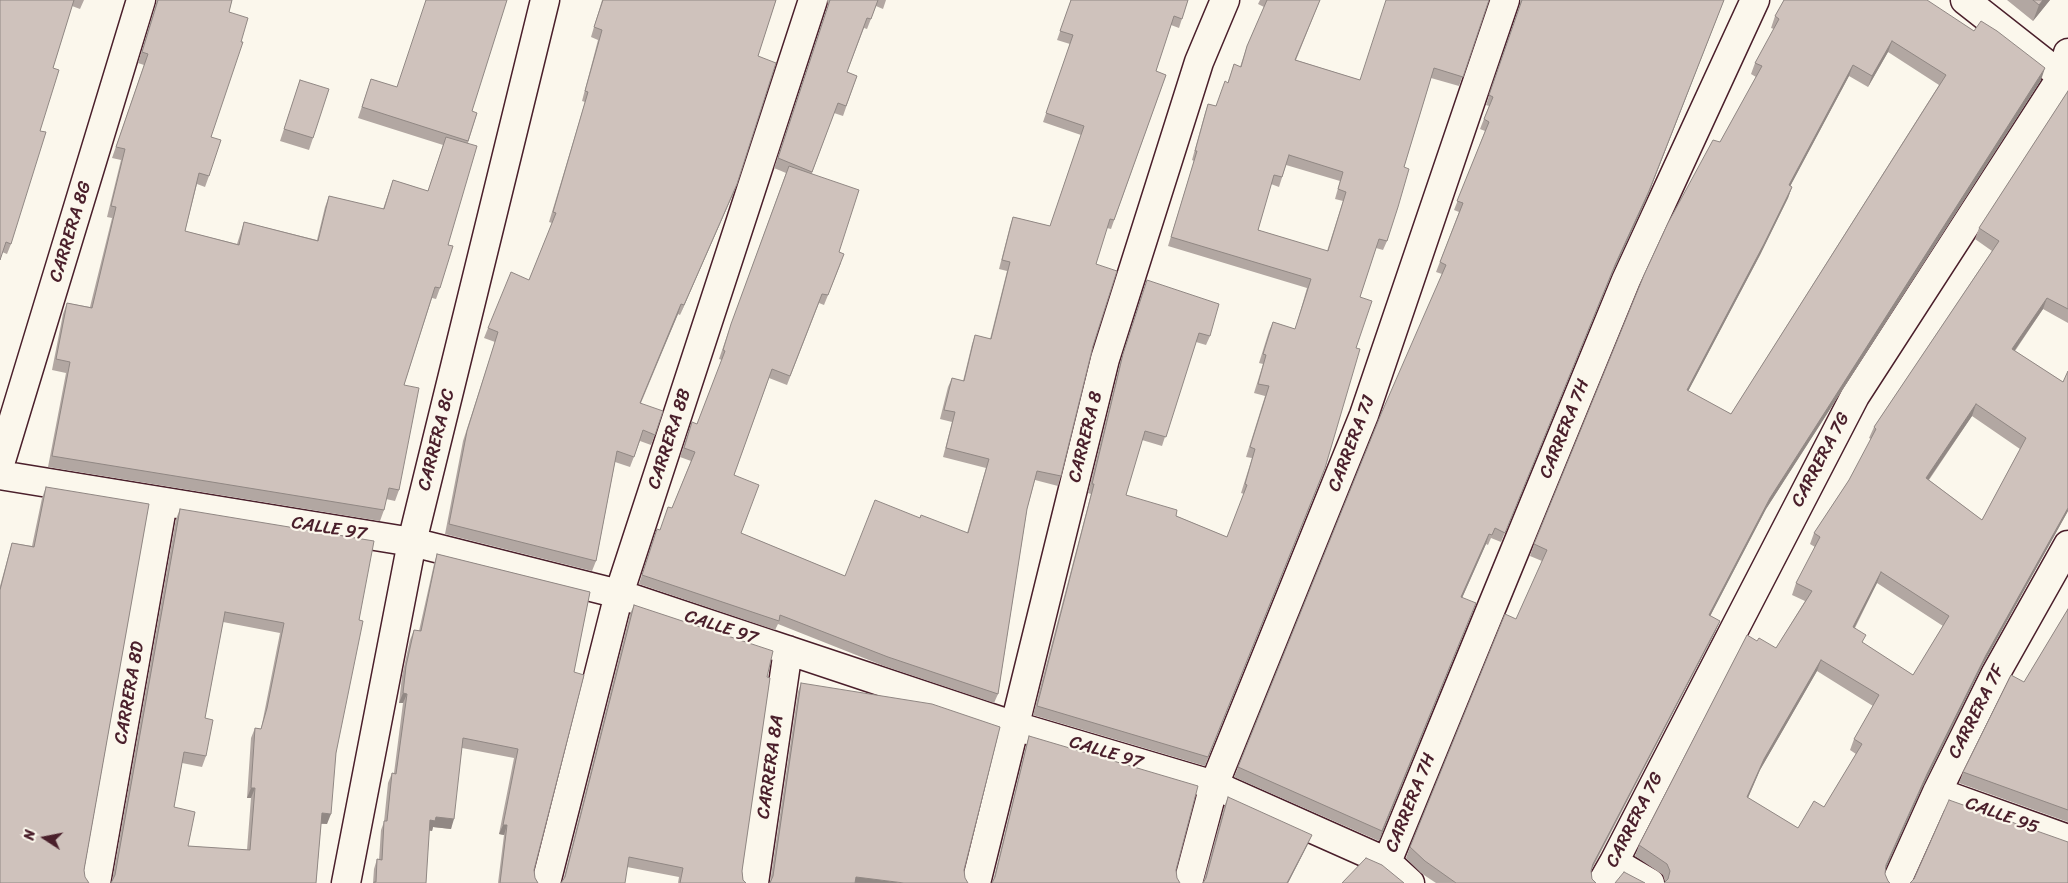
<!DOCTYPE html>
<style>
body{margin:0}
#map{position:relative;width:2068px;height:883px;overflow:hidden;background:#fbf7ec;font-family:Sriracha,sans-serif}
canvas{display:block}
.north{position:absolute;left:20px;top:813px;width:50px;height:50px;-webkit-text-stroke:4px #fbf7ec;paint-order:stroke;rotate:281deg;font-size:14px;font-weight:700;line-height:20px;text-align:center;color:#4a1f2b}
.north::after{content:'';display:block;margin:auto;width:18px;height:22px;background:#4a1f2b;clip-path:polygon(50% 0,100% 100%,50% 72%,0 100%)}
</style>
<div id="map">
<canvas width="2068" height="883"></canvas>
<div class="north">N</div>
</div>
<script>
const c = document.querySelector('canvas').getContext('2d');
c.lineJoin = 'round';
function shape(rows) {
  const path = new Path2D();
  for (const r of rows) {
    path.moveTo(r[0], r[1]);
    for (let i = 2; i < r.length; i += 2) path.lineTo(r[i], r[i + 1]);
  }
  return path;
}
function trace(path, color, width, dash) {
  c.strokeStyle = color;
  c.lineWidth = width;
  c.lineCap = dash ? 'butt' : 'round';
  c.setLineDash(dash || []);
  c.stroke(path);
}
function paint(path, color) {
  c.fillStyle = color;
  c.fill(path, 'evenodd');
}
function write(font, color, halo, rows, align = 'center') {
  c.font = font + ' Sriracha,sans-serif';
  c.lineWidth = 4.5;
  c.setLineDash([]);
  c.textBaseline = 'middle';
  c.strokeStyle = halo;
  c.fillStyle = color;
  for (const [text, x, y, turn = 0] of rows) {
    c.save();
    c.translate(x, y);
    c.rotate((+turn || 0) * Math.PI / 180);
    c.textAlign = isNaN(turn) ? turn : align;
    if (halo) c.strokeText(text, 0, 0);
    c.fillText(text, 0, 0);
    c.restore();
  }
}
const minor = shape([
 [1965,0,2068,81],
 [0,464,141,0],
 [0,475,412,542,619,594,1015,726,1214,785,1387,862,1410,883],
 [1937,792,2068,839],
 [1387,862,1626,280,1755,0],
 [1614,862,1650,883],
 [96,883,163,502],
 [346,883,412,542,545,0],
 [546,883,619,594,813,0],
 [754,883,788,650],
 [976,883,1105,359,1199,62,1225,0],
 [1188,883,1214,785,1364,415,1505,0],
 [1602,883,1614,862,1855,396,2062,76,2068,53],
 [1896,883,1937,792,1996,673,2068,545]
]);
const wall = shape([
 [0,0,84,0,80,9,72,6,53,68,40,131,11,244,7,254,2,252],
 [157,0,232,0,229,12,211,137,209,176,205,187,197,184,185,231,237,244,244,222,317,240,325,207,329,196,383,209,393,180,428,191,443,145,358,118,371,79,477,113,468,143,440,288,436,299,432,298,404,385,399,490,395,501,386,499,384,510,380,521,48,467,66,373,52,370,63,314,67,303,90,307,112,218,107,217,121,160,112,158,144,65,138,63],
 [602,0,776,0,758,56,737,184,733,194,680,315,678,314,641,403,655,435,651,445,640,441,630,467,615,462,596,561,592,571,445,534,463,441,495,342,484,338,488,328,529,280,552,223,549,222,585,102,582,101,598,40,591,37],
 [827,0,886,0,883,9,876,6,867,29,864,28,847,72,857,76,843,116,834,113,812,173,839,252,841,263,824,305,819,303,787,385,769,378,734,475,741,533,845,576,920,518,967,533,986,468,943,457,952,422,940,419,948,387,952,378,963,381,972,344,975,335,990,339,1007,271,999,269,1010,226,1013,217,1050,226,1081,135,1043,122,1070,44,1057,40,1071,0,1188,0,1179,28,1171,25,1156,71,1166,75,1111,229,1107,228,1096,264,1093,346,1061,476,1058,486,1035,480,1027,509,998,694,994,703,884,666,778,624,775,630,639,584,654,538,660,530,672,508,691,461,680,457,688,432,697,424,722,360,719,359,728,333,786,173,774,168,828,5],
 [1260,0,1320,0,1296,60,1360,80,1489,0,1459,86,1431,78,1404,167,1387,241,1383,250,1376,248,1360,297,1356,348,1322,477,1205,766,1033,715,1091,494,1088,493,1120,363,1147,280,1210,336,1206,345,1196,342,1162,446,1142,440,1126,495,1227,537,1244,494,1241,493,1252,458,1246,457,1265,396,1254,393,1263,364,1259,363,1269,331,1273,322,1295,329,1307,288,1168,246,1194,161,1192,160,1205,113,1208,104,1216,106,1228,82,1234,64,1240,67,1247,46,1264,7,1258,4],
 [1286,165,1340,181,1335,199,1343,201,1327,251,1258,230,1271,184,1279,187],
 [1520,0,1724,0,1646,200,1612,274,1501,542,1491,538,1488,545,1486,544,1462,598,1472,613,1379,841,1234,777,1442,274,1436,272,1459,212,1454,210,1485,131,1480,129,1489,106,1486,105,1520,5],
 [1784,0,2041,80,1766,509,1710,616,1720,621,1715,632,1591,871,1592,879,1596,883,1436,883,1421,873,1406,858,1410,847,1516,619,1542,561,1530,556,1534,544,1720,142,1756,77,1751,74,1755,63,1774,29,1771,28,1775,16],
 [1888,52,1939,85,1731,414,1688,391,1760,255,1788,198,1792,187,1790,186,1849,76,1868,87],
 [2007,0,2050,0,2033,21],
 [300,80,313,138,309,150,280,141],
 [2068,91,2068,323,2043,309,2015,351,2063,382,2068,371,2068,511,1982,666,1923,786,1665,882,1663,875,1635,856,1639,845,1757,641,1776,648,1805,601,1792,595,1796,583,1815,547,1810,544,1814,533,1849,480,1871,439,1869,438,1874,427,1992,251,1975,239,1979,228],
 [1972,416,2020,449,1982,520,1929,480],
 [1877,583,1943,626,1913,675,1863,643,1855,628],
 [1817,671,1873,706,1854,739,1850,750,1856,754,1824,807,1798,828,1748,798,1760,770],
 [46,487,0,883,0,586,9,553,12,543,32,546,42,498],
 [180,509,359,620,336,753,327,824,321,824,316,883,112,881,176,519],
 [223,622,280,633,263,719,261,729,255,728,251,738,247,798,251,798,247,850,188,846,174,807,182,763,202,767,206,756,205,718],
 [437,554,590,592,534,870,535,878,538,883,498,883,504,835,499,834,514,758,462,748,451,829,433,827,432,831,429,830,426,883,373,883,374,869,377,859,379,860,381,830,384,822,388,783,392,773,394,773,403,703,399,703,402,676,410,640,414,630,419,631,434,564],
 [634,605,767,677,742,871,743,880,746,883,678,883,679,877,627,867,563,881,630,614],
 [2068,609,2068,822,1959,783,1963,772,2024,682],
 [801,683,964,870,965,878,770,883,798,692],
 [1029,736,1176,870,1177,878,993,881,1026,746],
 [1228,797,1308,844,1288,883,1203,883,1224,807]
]);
const shadedWall = shape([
 [1724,0,1646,200,1612,274,1501,542],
 [2043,0,2050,0,2033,21,2039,5],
 [1892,41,1888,52,1868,87,1872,76],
 [1853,65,1849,76,1785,196,1789,185],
 [2045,68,2041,80,1766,509,1705,626,1709,615,1770,498],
 [737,184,733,194,680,315,684,305],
 [1792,187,1788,198,1760,255,1683,401,1687,390],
 [2047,298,2043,309,2008,360,2012,349],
 [681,304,678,314,636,413,640,403],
 [1976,404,1972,416,1922,489,1926,478],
 [2068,508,2068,511,1982,666,1923,786,1882,877,1886,865,1927,774,1986,655],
 [1489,534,1486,544,1458,607,1461,597],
 [1881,572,1877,583,1849,638,1853,627],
 [1476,603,1472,613,1379,841,1382,831],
 [1720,621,1715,632,1588,875,1593,864],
 [1821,660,1817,671,1760,770,1743,809,1747,797,1764,759],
 [403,693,407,694,403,703,399,703],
 [251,788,255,788,251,798,247,798],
 [322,813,331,814,327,824,318,823],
 [436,817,454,819,451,829,433,827,432,831,427,830,430,820],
 [503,825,507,825,504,835,499,834],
 [1312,835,1308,844,1288,883,1287,883],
 [856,877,904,883,854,883]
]);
const building = shape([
 [0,0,74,0,53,68,59,70,40,131,46,132,11,244,6,242,0,260,0,0],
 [158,0,232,0,229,12,248,18,241,42,243,42,211,137,221,140,209,176,199,173,185,231,239,245,244,222,318,241,329,196,384,209,393,180,428,191,446,137,477,146,448,245,453,246,440,288,435,287,404,385,419,388,399,490,389,488,384,510,52,456,70,362,56,359,67,303,92,308,116,207,111,206,125,149,116,147,148,54,142,52,158,0],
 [426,0,507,0,472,111,477,113,468,141,362,107,371,79,397,87,426,0],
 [603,0,776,0,758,56,776,63,737,184,684,305,681,304,640,403,663,411,655,435,643,430,634,457,617,451,596,561,449,524,467,431,498,332,488,328,511,272,529,280,556,213,553,212,588,92,585,91,602,30,594,27,603,0],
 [830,0,878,0,871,19,867,18,847,72,857,76,846,106,838,103,812,172,778,158,830,0],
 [1071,0,1188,0,1182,19,1174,16,1156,71,1166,75,1114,220,1110,219,1096,264,1117,271,1093,346,1061,476,1037,471,1027,509,998,694,888,657,780,615,779,621,642,575,657,529,660,530,668,507,672,508,695,452,684,448,692,422,697,424,725,351,723,350,731,324,789,166,859,190,839,252,844,254,828,295,822,294,790,376,772,369,734,475,759,485,741,533,845,576,875,500,920,518,921,515,968,533,989,459,946,448,955,412,944,410,952,378,964,381,975,335,991,339,1010,262,1002,260,1013,217,1050,226,1084,126,1046,113,1073,35,1060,31,1071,0],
 [1267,0,1320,0,1295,60,1360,80,1386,0,1489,0,1463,77,1434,68,1404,167,1409,169,1398,207,1387,241,1379,239,1360,297,1372,301,1356,348,1360,349,1325,468,1208,757,1037,706,1094,484,1092,484,1123,354,1147,280,1219,304,1210,336,1199,333,1166,437,1145,431,1126,495,1177,510,1176,516,1227,537,1247,485,1245,484,1255,449,1250,447,1269,386,1258,384,1266,355,1263,354,1273,322,1295,329,1311,279,1171,237,1197,151,1195,151,1208,104,1216,106,1225,81,1228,83,1234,64,1241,67,1247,46,1267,0],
 [1289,155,1343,172,1338,189,1346,192,1328,251,1258,230,1274,175,1282,177,1289,155],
 [1522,0,1724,0,1649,191,1615,265,1505,533,1495,528,1492,535,1489,534,1461,597,1476,603,1382,831,1238,767,1381,414,1446,265,1440,262,1463,203,1457,201,1489,122,1484,119,1493,97,1489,95,1522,0],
 [1784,0,1927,0,1974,31,1981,21,1997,31,2045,68,1770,498,1709,615,1720,621,1593,864,1591,871,1592,879,1596,883,1456,883,1425,861,1410,847,1505,614,1516,619,1547,550,1534,544,1644,275,1668,223,1713,140,1720,142,1762,66,1755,63,1779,19,1775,16,1784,0],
 [1892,41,1946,75,1731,414,1687,390,1764,244,1792,187,1789,185,1853,65,1872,76,1892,41],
 [2033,0,2043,0,2039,5,2033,0],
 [300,80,329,89,313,138,284,129,300,80],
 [2068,91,2068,309,2047,298,2012,349,2063,382,2068,371,2068,508,1986,655,1927,774,1886,865,1885,874,1888,881,1890,883,1664,883,1668,879,1670,871,1667,864,1639,845,1747,635,1757,641,1759,638,1776,648,1812,591,1796,583,1820,537,1814,533,1849,480,1876,429,1874,427,1999,241,1979,228,2068,91],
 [1976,404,2026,438,1982,520,1926,478,1976,404],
 [1881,572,1949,616,1913,675,1862,642,1866,635,1853,627,1881,572],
 [1821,660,1879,695,1854,739,1862,744,1824,807,1814,801,1798,828,1747,797,1764,759,1821,660],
 [46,487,149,504,84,870,85,877,89,883,0,883,0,590,12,543,34,547,46,487],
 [180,509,374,541,359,620,363,621,336,753,331,814,322,813,316,883,111,883,115,875,180,509],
 [225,612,284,623,267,708,261,729,255,728,251,788,255,788,250,850,188,846,195,812,174,807,184,752,206,756,213,720,205,718,225,612],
 [437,554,590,592,574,672,584,675,534,870,535,878,538,883,500,883,507,825,503,825,518,749,463,738,454,819,436,817,435,821,430,820,426,883,374,883,374,882,376,882,377,859,382,860,384,821,387,821,392,773,396,774,407,694,403,693,406,666,414,630,421,631,437,554],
 [634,605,773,651,767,677,770,678,742,871,743,880,746,883,680,883,683,868,629,857,625,883,561,883,565,877,634,605],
 [2068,609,2068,810,1963,772,2011,675,2024,682,2068,609],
 [801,683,932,704,1000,727,964,870,965,878,968,883,904,883,856,877,855,883,770,883,773,876,801,683],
 [1029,736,1198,786,1176,870,1177,878,1180,883,992,883,995,877,1029,736],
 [1228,797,1312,835,1287,883,1203,883,1206,878,1228,797],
 [1949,800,2068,842,2068,883,1910,883,1914,879,1949,800],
 [1366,858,1382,865,1404,883,1342,883,1366,858],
 [1624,872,1645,883,1615,883,1624,872]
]);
const streetNames = [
 ["CARRERA 8G",71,232,-73],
 ["CARRERA 7H",1565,429,-68],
 ["CARRERA 8",1086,437,-76],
 ["CARRERA 8B",670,439,-72],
 ["CARRERA 8C",437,440,-76],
 ["CARRERA 7J",1352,444,-69],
 ["CARRERA 7G",1821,460,-62],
 ["CALLE 97",329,529,9],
 ["CALLE 97",721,628,18],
 ["CARRERA 8D",130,693,-80],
 ["CARRERA 7F",1977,712,-63],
 ["CALLE 97",1106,753,17],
 ["CARRERA 8A",771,767,-82],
 ["CARRERA 7H",1411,803,-68],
 ["CALLE 95",2002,816,20],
 ["CARRERA 7G",1635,820,-63]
];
trace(minor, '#4a1f2b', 31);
trace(minor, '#fbf7ec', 28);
paint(wall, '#b2a7a2');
paint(shadedWall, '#918884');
paint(building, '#cfc2bc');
trace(building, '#918884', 1);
write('18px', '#4a1f2b', '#fbf7ec', streetNames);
</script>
